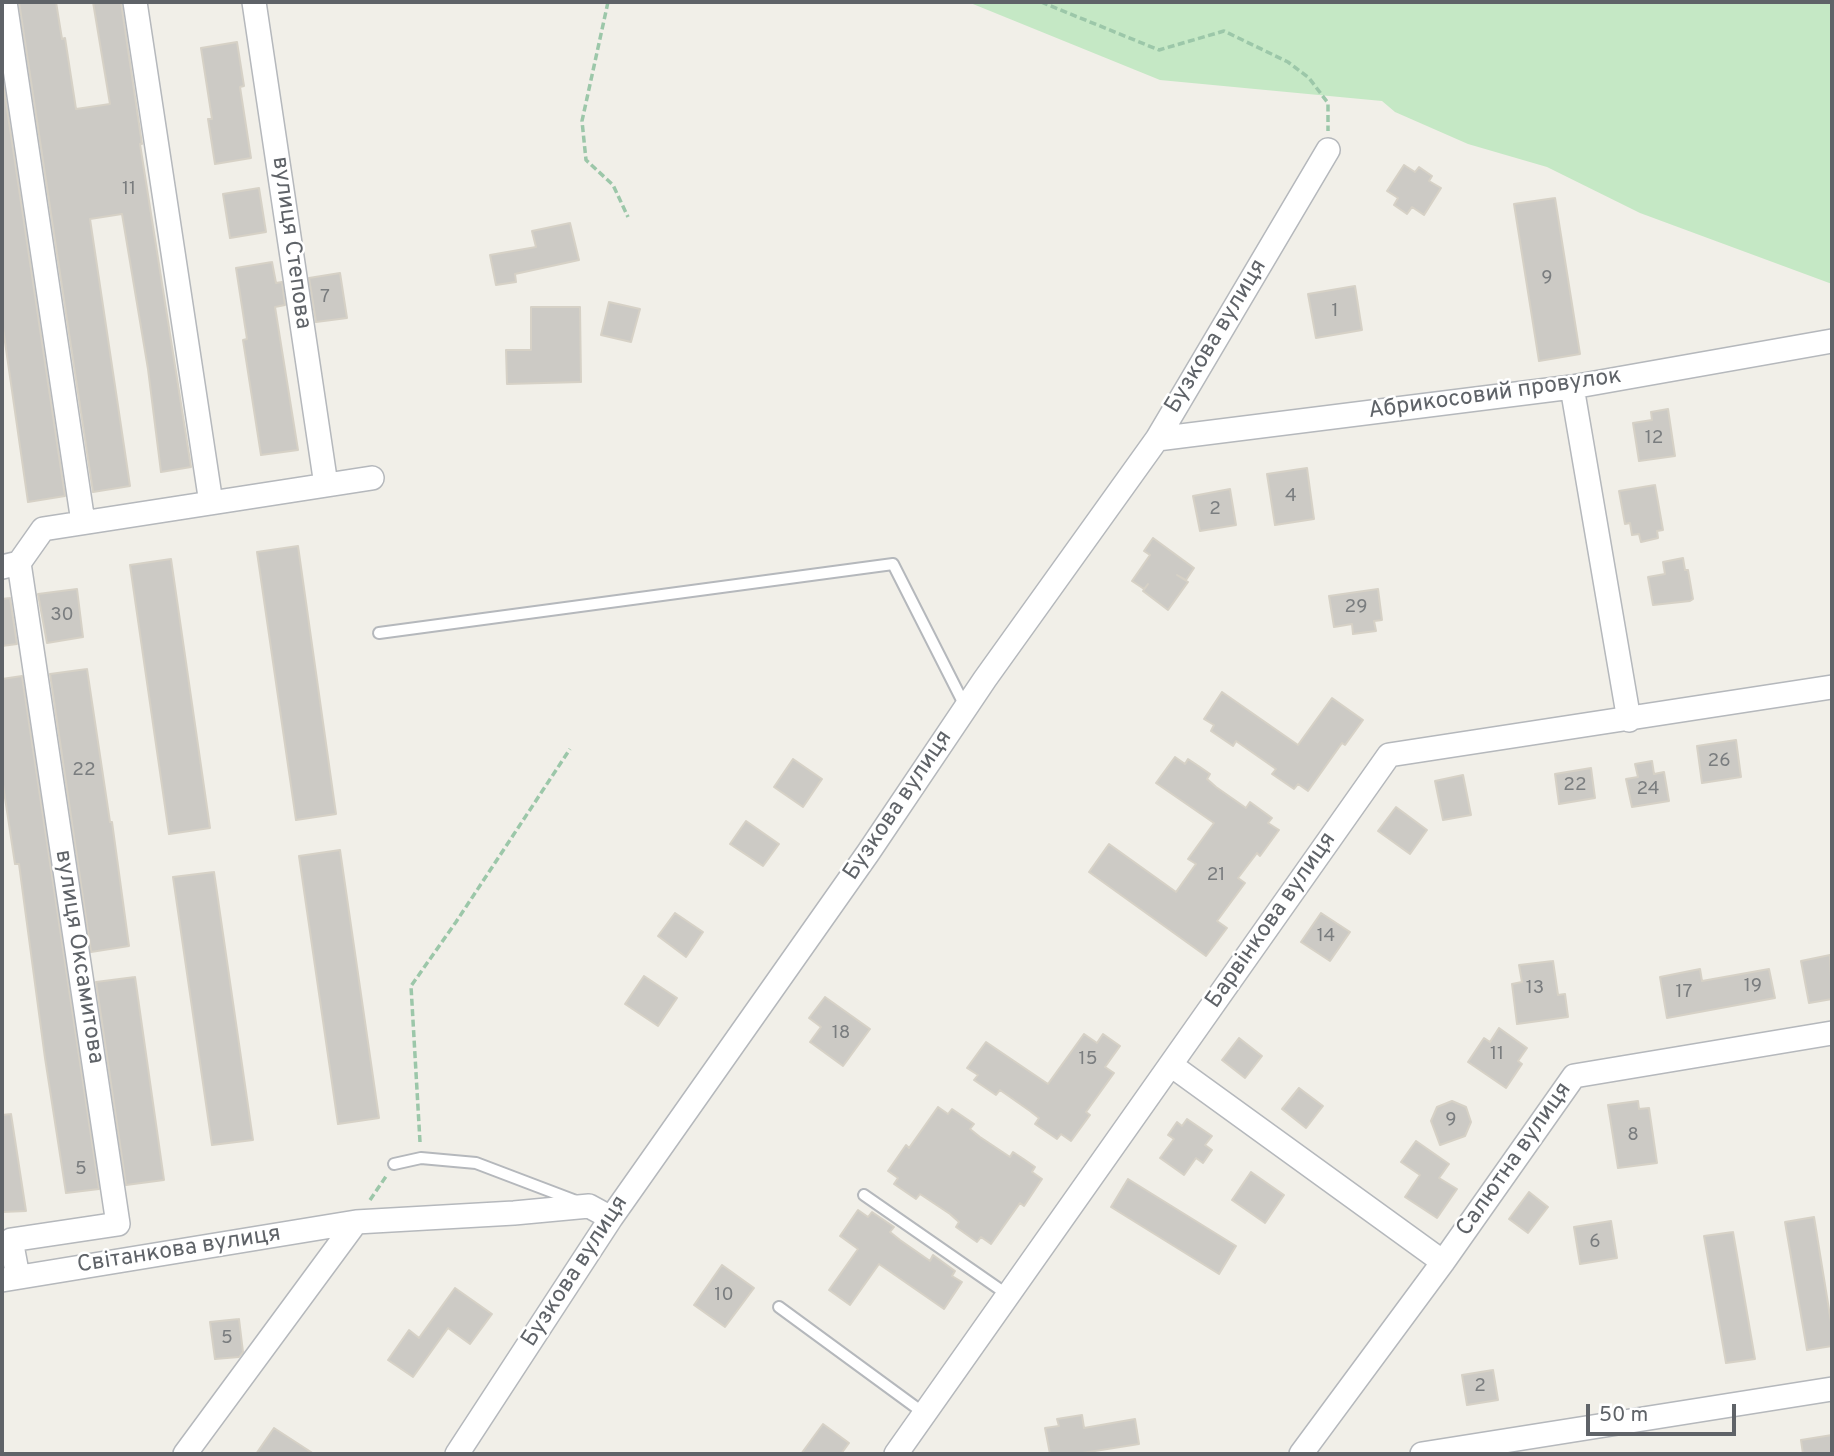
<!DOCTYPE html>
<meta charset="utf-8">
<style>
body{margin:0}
#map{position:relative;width:1834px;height:1456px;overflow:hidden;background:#f1efe8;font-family:Overpass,sans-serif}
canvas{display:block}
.frame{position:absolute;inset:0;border:4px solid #5f6368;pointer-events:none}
.scale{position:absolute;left:1586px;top:1404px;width:150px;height:32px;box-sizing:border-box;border:4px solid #5f6368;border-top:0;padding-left:9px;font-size:21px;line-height:24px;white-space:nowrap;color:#5f6368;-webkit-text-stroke:5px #fff;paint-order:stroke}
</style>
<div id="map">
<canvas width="1834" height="1456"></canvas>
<div class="frame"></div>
<div class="scale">50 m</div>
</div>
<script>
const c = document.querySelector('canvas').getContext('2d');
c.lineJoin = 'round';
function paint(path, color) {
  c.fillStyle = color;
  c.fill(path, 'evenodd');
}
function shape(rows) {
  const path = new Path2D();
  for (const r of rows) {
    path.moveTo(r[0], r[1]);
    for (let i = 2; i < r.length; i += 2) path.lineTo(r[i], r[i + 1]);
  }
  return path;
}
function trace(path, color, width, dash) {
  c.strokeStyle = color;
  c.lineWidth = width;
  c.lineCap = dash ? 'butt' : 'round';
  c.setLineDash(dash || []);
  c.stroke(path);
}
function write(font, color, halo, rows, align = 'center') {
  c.font = font + ' Overpass,sans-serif';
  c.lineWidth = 5;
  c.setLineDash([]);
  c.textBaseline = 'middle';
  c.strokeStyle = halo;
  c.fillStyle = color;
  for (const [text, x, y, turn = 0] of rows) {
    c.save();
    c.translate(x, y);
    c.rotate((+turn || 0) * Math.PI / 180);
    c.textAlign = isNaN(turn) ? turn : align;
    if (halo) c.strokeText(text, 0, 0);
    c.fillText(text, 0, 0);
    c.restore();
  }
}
const green = shape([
 [968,2,1832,2,1832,284,1640,213,1547,167,1468,144,1395,112,1382,101,1160,80]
]);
const building = shape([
 [19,2,56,2,62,39,65,38,76,109,110,104,93,2,121,2,142,144,140,144,191,467,161,472,148,369,122,214,90,219,130,486,93,492,19,2],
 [237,42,244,86,240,87,251,158,215,164,208,119,212,119,201,48,237,42],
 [2,75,65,496,28,502,2,321,2,75],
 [1404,165,1415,172,1419,167,1432,176,1429,181,1441,188,1424,215,1412,207,1407,214,1394,205,1398,198,1387,191,1404,165],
 [259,188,266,232,230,238,223,194,259,188],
 [1555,198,1580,354,1539,361,1514,204,1555,198],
 [570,223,579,260,515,274,516,282,496,285,490,255,536,247,532,231,570,223],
 [272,262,276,283,282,282,285,305,275,307,298,450,261,455,243,340,247,339,236,268,272,262],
 [340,273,347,318,316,322,309,278,340,273],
 [1355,286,1362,330,1316,338,1308,294,1355,286],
 [609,302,640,309,631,342,601,335,609,302],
 [531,307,580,307,581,382,507,384,506,350,531,350,531,307],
 [1668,409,1675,456,1639,461,1633,423,1652,420,1651,412,1668,409],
 [1307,468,1314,519,1275,525,1267,474,1307,468],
 [1655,485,1663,530,1657,531,1658,538,1641,542,1639,534,1632,535,1630,523,1625,524,1619,491,1655,485],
 [1230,489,1236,525,1200,531,1193,496,1230,489],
 [1153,538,1194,568,1186,580,1177,575,1188,582,1168,610,1143,591,1148,584,1144,589,1132,581,1150,555,1144,551,1153,538],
 [298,546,336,814,296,820,257,552,298,546],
 [1683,558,1685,570,1688,570,1693,599,1690,601,1653,605,1648,577,1665,574,1663,562,1683,558],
 [171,559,210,828,169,834,130,565,171,559],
 [77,589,83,637,47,643,38,594,77,589],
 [1378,589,1382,620,1374,621,1376,631,1353,634,1352,624,1334,627,1329,596,1378,589],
 [10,598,17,644,2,646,2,599,10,598],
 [87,669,110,822,112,822,129,946,91,952,50,674,87,669],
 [22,676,99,1189,66,1193,45,1058,19,864,15,864,2,778,2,679,22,676],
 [1222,692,1298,745,1332,698,1363,720,1345,745,1342,743,1308,791,1298,784,1294,789,1272,774,1276,769,1236,741,1233,746,1211,731,1214,725,1204,719,1222,692],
 [1736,740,1741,777,1702,783,1697,746,1736,740],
 [1175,757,1185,764,1188,759,1200,767,1210,774,1207,779,1216,787,1246,808,1250,802,1272,818,1268,823,1279,830,1260,856,1257,853,1238,878,1245,883,1217,921,1227,928,1206,956,1089,872,1109,844,1176,892,1196,864,1188,859,1214,823,1156,783,1175,757],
 [793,759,822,779,803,807,774,787,793,759],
 [1652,761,1654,774,1664,772,1669,801,1632,807,1626,779,1638,777,1635,764,1652,761],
 [1591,768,1595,798,1559,804,1555,774,1591,768],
 [1463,775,1471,815,1443,820,1435,781,1463,775],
 [1396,807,1427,830,1410,854,1378,831,1396,807],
 [746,821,779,844,763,866,730,844,746,821],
 [340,850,379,1118,338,1124,299,856,340,850],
 [214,872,253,1140,212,1145,173,877,214,872],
 [675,913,703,932,686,957,658,936,675,913],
 [1321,913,1350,932,1330,961,1301,942,1321,913],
 [1830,955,1832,999,1809,1003,1801,961,1830,955],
 [1553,961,1558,995,1565,994,1568,1017,1517,1024,1512,984,1522,982,1519,965,1553,961],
 [1700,969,1702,981,1769,969,1775,998,1667,1018,1660,977,1700,969],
 [644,976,677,998,658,1026,625,1004,644,976],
 [135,977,164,1180,126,1185,96,982,135,977],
 [825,997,870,1029,843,1066,810,1042,821,1027,809,1018,825,997],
 [1499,1028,1527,1048,1518,1061,1522,1064,1506,1088,1468,1062,1484,1038,1490,1042,1499,1028],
 [1084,1034,1097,1043,1103,1034,1120,1046,1105,1067,1114,1073,1086,1112,1090,1115,1071,1141,1061,1134,1057,1139,1035,1124,1039,1118,1030,1111,1000,1090,996,1095,974,1080,978,1075,967,1068,986,1042,1048,1084,1084,1034],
 [1239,1038,1262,1056,1245,1078,1222,1060,1239,1038],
 [1299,1088,1323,1106,1306,1128,1282,1109,1299,1088],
 [1452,1101,1466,1107,1471,1122,1465,1136,1440,1145,1431,1121,1437,1107,1452,1101],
 [1638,1101,1639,1109,1649,1108,1657,1163,1618,1168,1608,1105,1638,1101],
 [938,1107,948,1114,952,1109,974,1124,970,1129,980,1137,1010,1157,1013,1152,1025,1160,1035,1167,1032,1172,1042,1179,1024,1206,1020,1203,991,1244,981,1237,977,1242,956,1227,959,1222,950,1214,920,1194,916,1199,894,1184,898,1178,888,1171,906,1145,909,1148,938,1107],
 [11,1114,26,1211,2,1212,2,1115,11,1114],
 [1187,1119,1212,1136,1205,1145,1212,1150,1203,1163,1196,1158,1184,1175,1160,1158,1174,1139,1168,1135,1177,1122,1182,1126,1187,1119],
 [1416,1141,1449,1164,1439,1178,1457,1189,1437,1218,1405,1197,1420,1175,1401,1162,1416,1141],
 [1251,1172,1284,1195,1265,1223,1232,1200,1251,1172],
 [1128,1179,1236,1246,1219,1274,1111,1207,1128,1179],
 [1529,1192,1548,1207,1528,1233,1509,1219,1529,1192],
 [858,1210,868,1217,872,1212,894,1227,890,1232,900,1240,930,1261,933,1255,955,1271,952,1276,962,1282,944,1309,879,1264,850,1305,829,1290,858,1249,840,1236,858,1210],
 [1814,1217,1832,1328,1832,1346,1807,1350,1785,1222,1814,1217],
 [1611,1221,1617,1258,1580,1264,1574,1227,1611,1221],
 [1733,1232,1755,1359,1726,1363,1704,1236,1733,1232],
 [722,1265,754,1288,725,1327,694,1305,722,1265],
 [455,1288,492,1314,470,1344,448,1328,413,1377,388,1360,409,1330,419,1338,455,1288],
 [239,1319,243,1352,239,1357,215,1359,210,1322,239,1319],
 [1493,1370,1498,1400,1467,1405,1462,1375,1493,1370],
 [1082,1415,1084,1428,1135,1419,1139,1444,1076,1454,1050,1454,1045,1428,1059,1426,1057,1419,1082,1415],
 [823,1424,849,1443,841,1454,801,1454,823,1424],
 [274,1428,314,1454,256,1454,274,1428],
 [1832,1435,1832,1454,1803,1454,1801,1440,1832,1435]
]);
const path = shape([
 [608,2,582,121,586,160,613,185,628,217],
 [1041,2,1159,50,1224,31,1288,62,1309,78,1328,103,1328,131],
 [420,1142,411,986,456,922,570,749],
 [370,1200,387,1175]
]);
const lane = shape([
 [379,633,893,564,966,708],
 [394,1164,421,1158,476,1163,576,1201],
 [864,1195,1008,1295],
 [779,1307,925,1414]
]);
const street = shape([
 [5,2,83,522],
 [135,2,211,503],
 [254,2,326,485],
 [1572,387,1629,720],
 [1157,439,1572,387,1832,341],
 [19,563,43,529,372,478],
 [2,567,19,563,118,1224,11,1240,18,1277],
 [1171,1065,1443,1262],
 [2,1280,356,1222,514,1213,589,1206,611,1218],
 [185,1454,356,1222],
 [457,1454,611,1218,868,853,985,679,1157,439,1328,150],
 [896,1454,1389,755,1832,687],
 [1301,1454,1443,1262,1574,1076,1832,1033],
 [1422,1454,1832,1389]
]);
const numberNames = [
 ["11",129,190],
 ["9",1547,279],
 ["7",325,298],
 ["1",1335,312],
 ["12",1654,439],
 ["4",1291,497],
 ["2",1215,510],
 ["29",1356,608],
 ["30",62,616],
 ["26",1719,762],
 ["22",84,771],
 ["22",1575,786],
 ["24",1648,790],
 ["21",1216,876],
 ["14",1326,937],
 ["19",1753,987],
 ["13",1535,989],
 ["17",1684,993],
 ["18",841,1034],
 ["11",1497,1055],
 ["15",1088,1060],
 ["9",1451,1121],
 ["8",1633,1136],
 ["5",81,1170],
 ["6",1595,1243],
 ["10",724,1296],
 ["5",227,1339],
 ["2",1480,1387]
];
const streetNames = [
 ["вулиця Степова",290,243,82],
 ["Бузкова вулиця",1217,337,-59],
 ["Абрикосовий провулок",1495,395,-8],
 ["Бузкова вулиця",899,806,-56],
 ["Барвінкова вулиця",1272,921,-55],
 ["вулиця Оксамитова",78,957,81],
 ["Салютна вулиця",1515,1160,-55],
 ["Світанкова вулиця",179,1251,-9],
 ["Бузкова вулиця",576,1272,-57]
];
paint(green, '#c5e8c5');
paint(building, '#cccac5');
trace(building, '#d6d1c6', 2);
trace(lane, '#b5b8bc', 14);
trace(street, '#b5b8bc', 26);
trace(path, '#9cc7a9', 3.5, [7, 3.5]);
trace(lane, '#fff', 10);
trace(street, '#fff', 23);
write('19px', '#7a7d7f', null, numberNames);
write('23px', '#5f6368', '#fff', streetNames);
</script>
